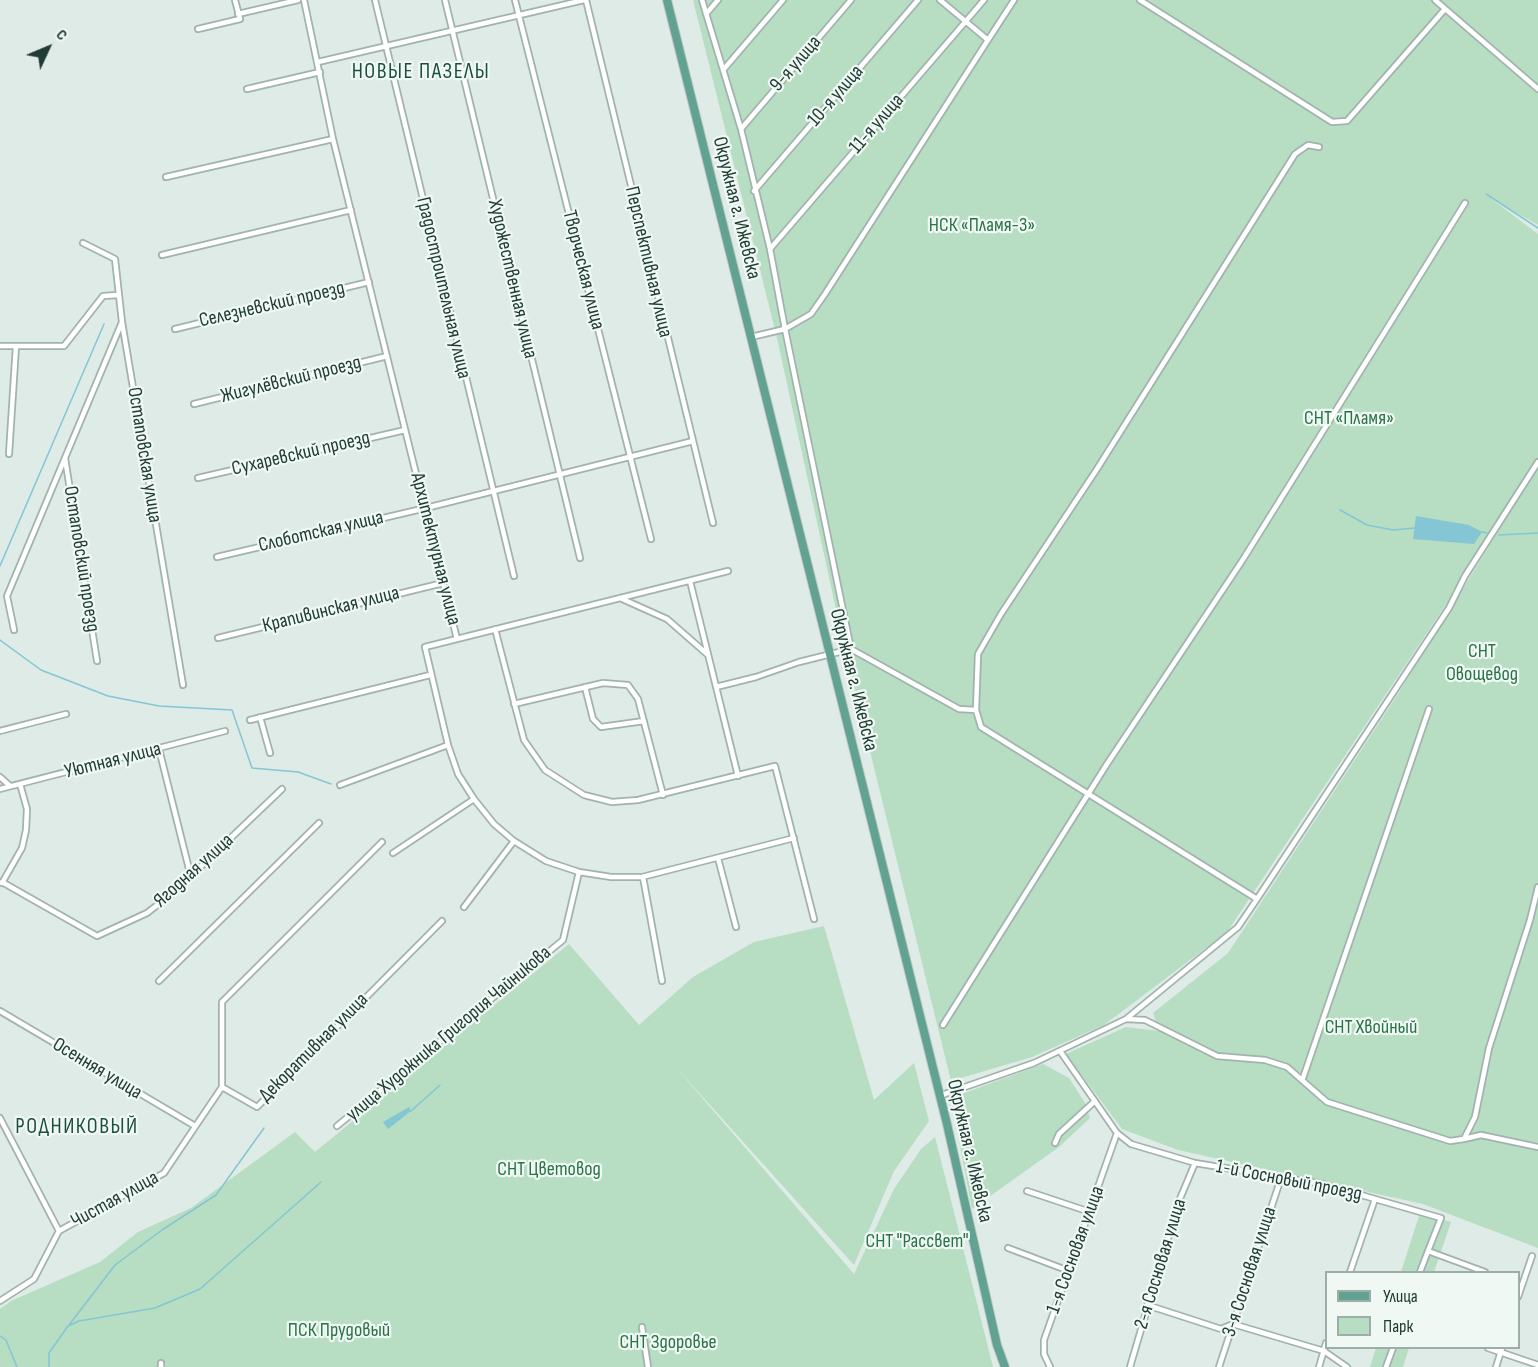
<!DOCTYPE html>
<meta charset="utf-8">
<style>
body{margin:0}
#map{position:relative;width:1538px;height:1367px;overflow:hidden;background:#dfebe6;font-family:"Sofia Sans Condensed",sans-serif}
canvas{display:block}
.legend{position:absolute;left:1325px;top:1271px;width:195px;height:78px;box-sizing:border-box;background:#f0f8f4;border:2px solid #9dada7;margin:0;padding:8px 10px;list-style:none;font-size:18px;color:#203c34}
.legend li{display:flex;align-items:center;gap:12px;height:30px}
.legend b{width:30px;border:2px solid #9dada7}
.north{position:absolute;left:18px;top:18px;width:60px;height:60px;-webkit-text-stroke:4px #f0f8f4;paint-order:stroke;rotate:46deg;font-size:16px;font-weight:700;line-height:24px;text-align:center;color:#203c34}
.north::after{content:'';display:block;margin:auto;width:21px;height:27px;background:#203c34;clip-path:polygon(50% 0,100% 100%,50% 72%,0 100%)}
</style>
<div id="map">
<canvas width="1538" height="1367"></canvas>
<ul class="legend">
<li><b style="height:8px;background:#62a292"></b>Улица</li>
<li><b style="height:16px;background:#b7ddc2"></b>Парк</li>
</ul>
<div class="north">С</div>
</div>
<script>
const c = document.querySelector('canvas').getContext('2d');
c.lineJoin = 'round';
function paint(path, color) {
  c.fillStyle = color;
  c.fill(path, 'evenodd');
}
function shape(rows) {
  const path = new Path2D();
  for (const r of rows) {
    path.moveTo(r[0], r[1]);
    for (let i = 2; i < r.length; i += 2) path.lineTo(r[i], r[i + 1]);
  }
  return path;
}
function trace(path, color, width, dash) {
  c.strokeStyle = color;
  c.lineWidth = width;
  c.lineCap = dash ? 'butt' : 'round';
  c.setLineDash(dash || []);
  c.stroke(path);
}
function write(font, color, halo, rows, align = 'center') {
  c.font = font + ' "Sofia Sans Condensed",sans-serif';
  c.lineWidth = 4.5;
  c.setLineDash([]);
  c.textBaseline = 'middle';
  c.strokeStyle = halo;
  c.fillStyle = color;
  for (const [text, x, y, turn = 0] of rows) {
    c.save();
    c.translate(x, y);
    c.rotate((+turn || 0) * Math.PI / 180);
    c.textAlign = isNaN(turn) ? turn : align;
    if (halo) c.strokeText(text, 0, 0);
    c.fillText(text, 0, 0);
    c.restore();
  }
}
const green = shape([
 [693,0,1538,0,1538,225,1489,197,1538,234,1538,1248,1423,1204,1178,1150,1122,1129,1066,1054,1126,1027,1159,1031,1153,1013,1228,953,1398,694,1496,535,1467,573,1227,932,1104,1025,1032,1057,951,1081,842,637,777,338],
 [824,926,874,1100,914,1063,929,1121,894,1171,854,1265,673,1064,854,1274,894,1189,921,1149,935,1137,993,1367,0,1367,0,1309,11,1301,100,1262,138,1232,191,1208,295,1132,315,1152,569,944,639,1025,693,977,754,942],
 [1043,1064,1069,1078,1085,1103,1090,1118,1059,1147,972,1209,951,1098],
 [1420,1213,1451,1222,1434,1272,1401,1272],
 [1376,1348,1409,1348,1403,1367,1370,1367]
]);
const water = shape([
 [1416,516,1469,525,1482,532,1474,544,1413,539],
 [409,1107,411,1111,388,1129,383,1122]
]);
const stream = shape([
 [1486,194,1538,228],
 [1340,510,1367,525,1393,530,1415,528],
 [1482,532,1487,533],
 [1499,535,1538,533],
 [0,566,104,324],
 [0,640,41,670,108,696,159,706,232,710,252,768,298,772,331,784],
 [411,1111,440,1085],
 [69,1325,115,1265,162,1230,216,1195,264,1128],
 [0,1336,6,1340,17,1367],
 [49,1367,49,1353,68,1326,79,1321,155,1308,200,1289,321,1182]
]);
const minor = shape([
 [304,0,333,139,457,639],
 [375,0,514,576],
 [445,0,580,558],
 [515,0,651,539],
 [586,0,713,523],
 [702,0,741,129,770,249,785,329,811,314,825,294,988,40],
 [940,0,988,40,1014,0],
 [1140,0,1332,122,1347,121,1445,9],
 [1435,0,1538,89],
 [238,14,298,0],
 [706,14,718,0],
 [198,29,240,19,235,0],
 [318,62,584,0],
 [724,69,783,0],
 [247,89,320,72],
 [741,129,851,0],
 [166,177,333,139],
 [754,191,918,0],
 [83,243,115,259,122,322,183,685],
 [770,249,984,0],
 [162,255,351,210],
 [175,329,369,282],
 [751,337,785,329,851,649],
 [0,346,64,346,103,296,118,295],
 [194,404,387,356],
 [9,454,16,346],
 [65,458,97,661],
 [198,478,405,430],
 [217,557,426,508,693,441],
 [728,571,425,647,448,745,458,774,474,799,494,824,514,841,546,861,579,872,611,877,642,877,794,838],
 [690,581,738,776],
 [620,598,667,619,707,654],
 [495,629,524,740,545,770,584,795,612,802,638,800,775,766,814,919],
 [14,630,7,596,122,322],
 [218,638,443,583],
 [585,687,593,719,601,727,644,721],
 [716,687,756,677,799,662,851,649,959,709,976,710],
 [514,704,603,683,628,685,638,699,663,795],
 [260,717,270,753],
 [250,720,430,675],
 [0,731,66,714],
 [159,749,191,877],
 [0,777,10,786],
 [340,785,448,745],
 [0,789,225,731],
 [393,853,474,799],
 [718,858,736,927],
 [643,877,662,981],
 [2,882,97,936,147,913,173,893,282,789],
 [2,883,22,848,26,830,27,809,20,784],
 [1257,899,1449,608,1465,576,1538,462],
 [464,907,514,841],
 [159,981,319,823],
 [0,1011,195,1126],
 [1126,1019,1238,927,1257,899,981,727,976,710,978,654,1001,614,1097,469,1295,154,1308,145,1319,147],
 [943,1025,1107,764,1242,561,1465,203],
 [1060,1051,1117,1133,1131,1144,1195,1163,1323,1184,1441,1218,1428,1251,1485,1272],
 [1303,1078,1429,709],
 [222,1087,222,1002,382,842],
 [222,1087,257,1107,442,921],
 [939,1096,1034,1063,1126,1019,1145,1020,1217,1056,1265,1060,1287,1067,1327,1102,1450,1141,1464,1139,1475,1117,1489,1048,1530,920,1538,887],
 [0,1118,59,1231],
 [337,1126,563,940,579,872],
 [1464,1139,1481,1135,1538,1147],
 [1055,1143,1059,1134,1095,1101],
 [1027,1191,1090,1212],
 [1008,1248,1069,1271],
 [1350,1272,1375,1199],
 [1420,1272,1428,1251],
 [1518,1297,1532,1256],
 [0,1301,34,1279,59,1231,164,1173,222,1087],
 [1147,1305,1221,1329,1233,1324,1324,1351,1347,1367],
 [642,1327,648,1367],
 [1488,1348,1538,1365],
 [161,1363,161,1367],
 [1050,1367,1044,1354,1044,1340,1117,1133],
 [1130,1367,1179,1201,1195,1163],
 [1219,1367,1281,1178],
 [1319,1367,1326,1343],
 [1386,1367,1393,1348],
 [1496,1367,1502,1348]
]);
const primary = shape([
 [667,0,947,1124,997,1345,1005,1367]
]);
const streetNames = [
 ["9-я улица",796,64,-49],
 ["10-я улица",836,96,-49],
 ["11-я улица",877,124,-49],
 ["Окружная г. Ижевска",736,208,76],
 ["Перспективная улица",648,262,77],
 ["Творческая улица",583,270,76],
 ["Художественная улица",512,279,77],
 ["Градостроительная улица",443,288,77],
 ["Селезневский проезд",272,305,-13],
 ["Жигулёвский проезд",291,380,-14],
 ["Сухаревский проезд",301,454,-13],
 ["Остаповская улица",144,455,81],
 ["Слоботская улица",321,532,-13],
 ["Архитектурная улица",435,549,76],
 ["Остаповский проезд",81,559,81],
 ["Крапивинская улица",331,610,-14],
 ["Окружная г. Ижевска",853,680,76],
 ["Уютная улица",113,761,-14],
 ["Ягодная улица",194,871,-42],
 ["улица Художника Григория Чайникова",449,1034,-40],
 ["Декоративная улица",314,1048,-45],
 ["Осенняя улица",97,1069,31],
 ["Окружная г. Ижевска",969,1151,77],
 ["1-й Сосновый проезд",1289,1181,11],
 ["Чистая улица",115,1200,-29],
 ["1-я Сосновая улица",1076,1250,-70],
 ["2-я Сосновая улица",1161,1264,-73],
 ["3-я Сосновая улица",1250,1272,-72]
];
const parkNames = [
 ["НСК «Пламя-3»",982,226],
 ["СНТ «Пламя»",1349,419],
 ["СНТ",1482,652],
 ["Овощевод",1482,675],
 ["СНТ Хвойный",1371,1028],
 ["СНТ Цветовод",549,1170],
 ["СНТ \"Рассвет\"",917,1242],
 ["ПСК Прудовый",339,1331],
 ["СНТ Здоровье",668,1343]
];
const quarterNames = [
 ["НОВЫЕ ПАЗЕЛЫ",421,72],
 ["РОДНИКОВЫЙ",77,1127]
];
paint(green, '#b7ddc2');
paint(water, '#84c6d3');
trace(stream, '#84c6d3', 1.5);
trace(minor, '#a2b3ad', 8);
trace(primary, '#c1c8c6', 10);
trace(minor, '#fff', 4.5);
trace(primary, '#62a292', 8);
write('20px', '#203c34', '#f0f8f4', streetNames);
write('20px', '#287446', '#f0f8f4', parkNames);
c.letterSpacing = '1.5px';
write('22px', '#1b4e42', '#f0f8f4', quarterNames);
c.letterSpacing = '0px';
</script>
